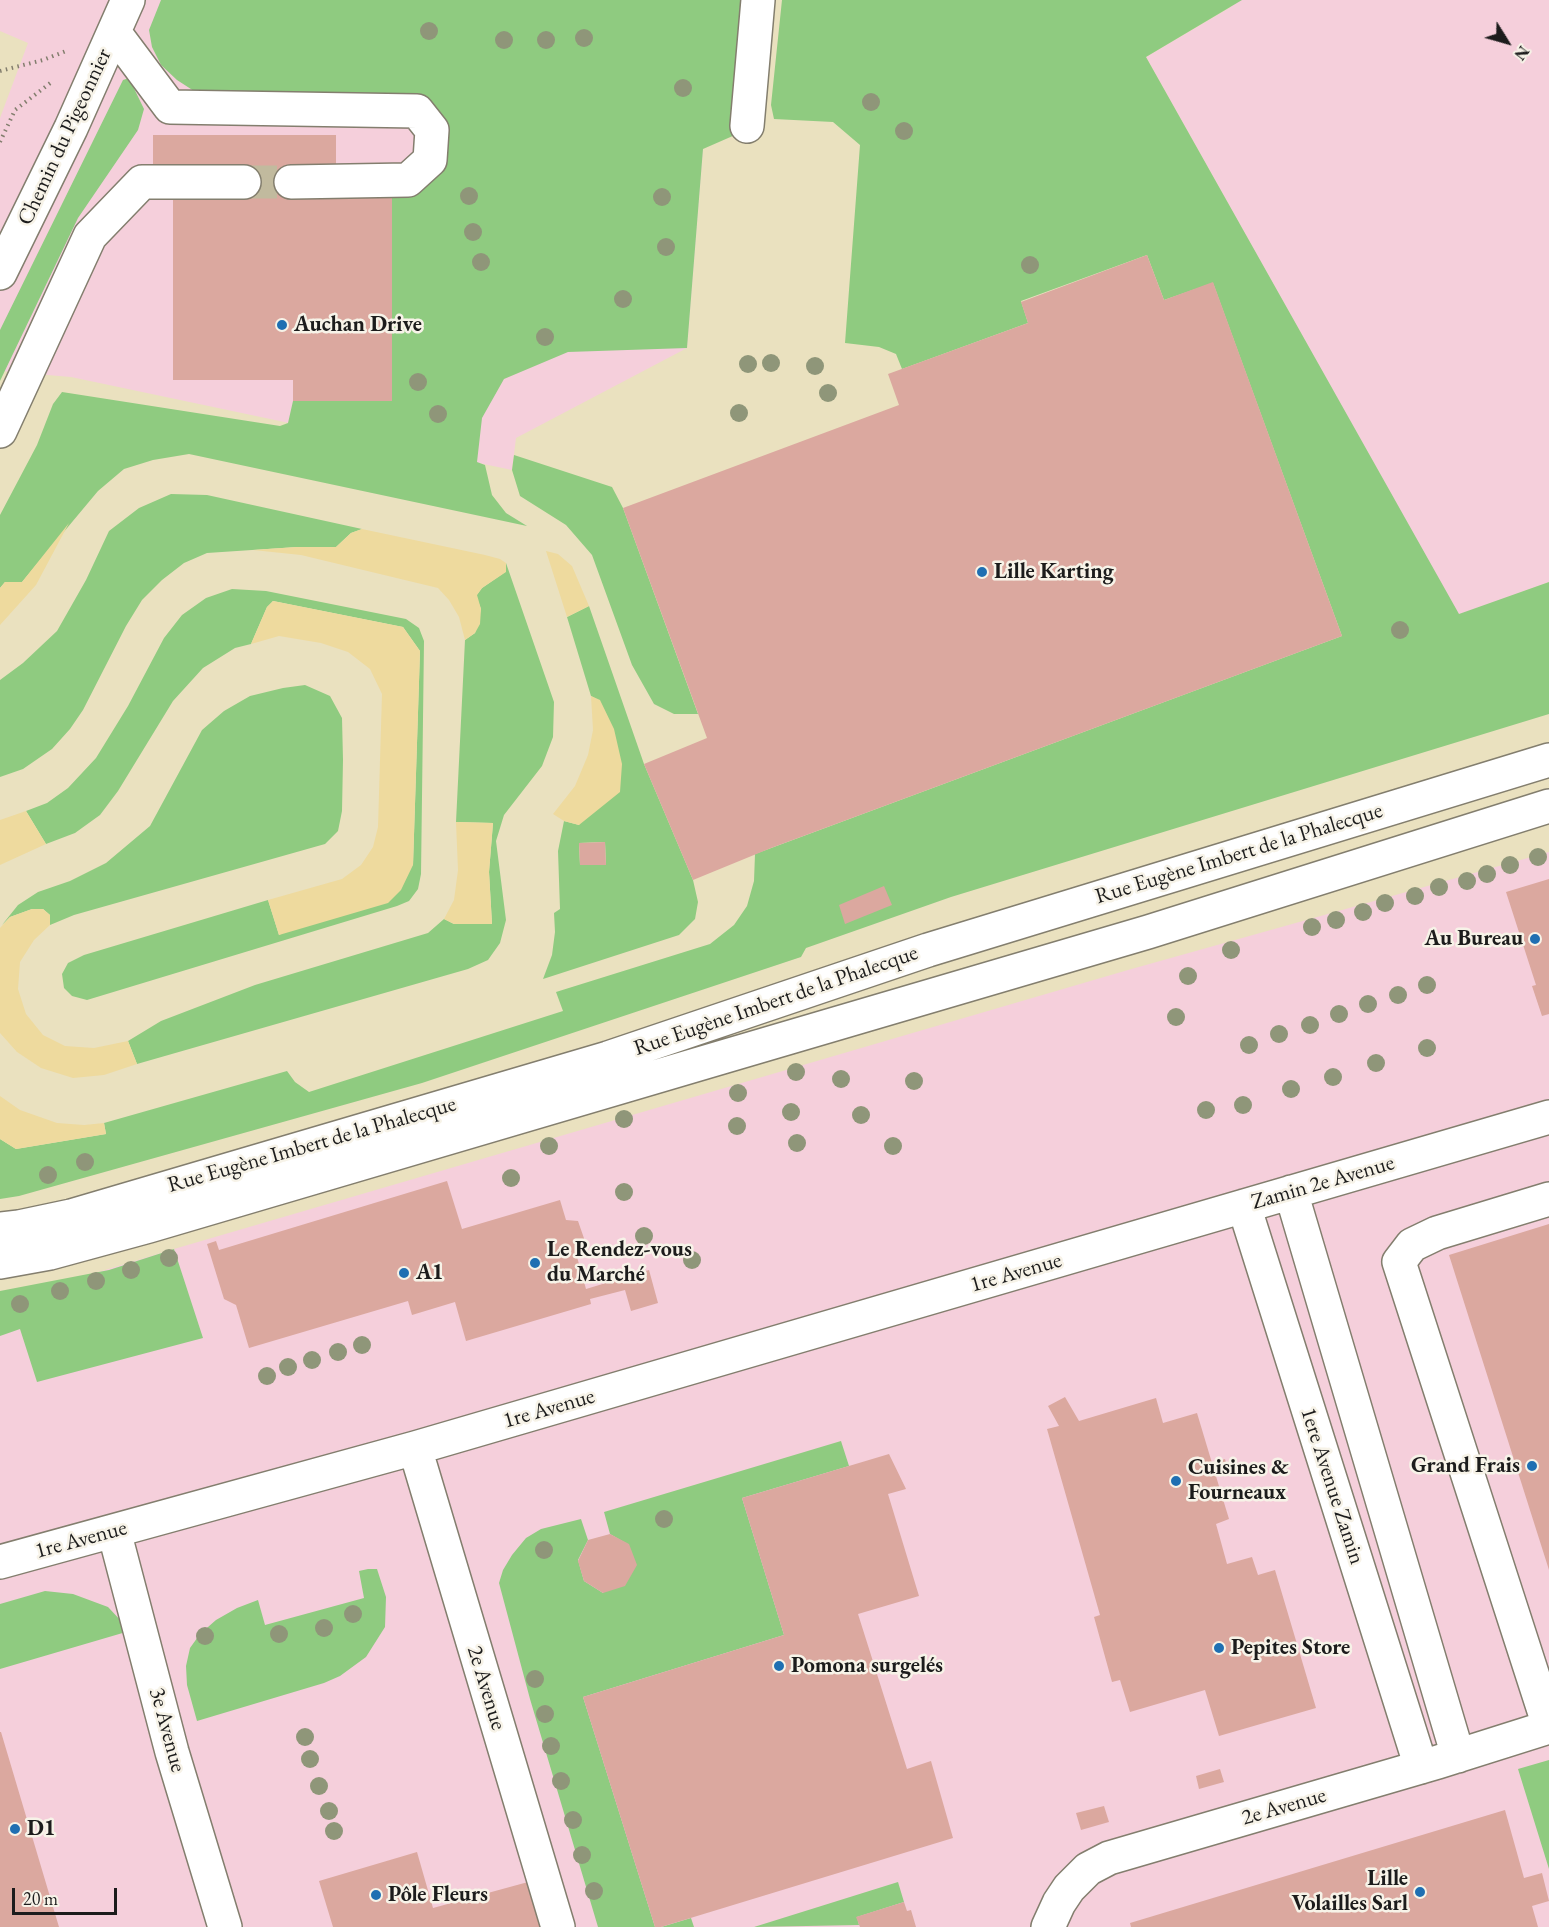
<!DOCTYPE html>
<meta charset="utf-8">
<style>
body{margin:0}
#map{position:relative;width:1549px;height:1927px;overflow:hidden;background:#eae1bf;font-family:"EB Garamond",serif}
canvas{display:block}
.north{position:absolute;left:1477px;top:12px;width:60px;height:60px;-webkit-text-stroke:4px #f7f3e8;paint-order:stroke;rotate:127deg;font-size:16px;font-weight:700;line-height:24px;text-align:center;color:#1c1c1c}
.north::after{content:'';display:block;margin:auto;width:21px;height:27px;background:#1c1c1c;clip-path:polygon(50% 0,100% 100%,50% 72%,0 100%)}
.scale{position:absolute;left:12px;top:1888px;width:105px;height:27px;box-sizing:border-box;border:3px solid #1c1c1c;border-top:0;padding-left:8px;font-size:18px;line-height:21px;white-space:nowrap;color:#1c1c1c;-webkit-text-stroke:4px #f7f3e8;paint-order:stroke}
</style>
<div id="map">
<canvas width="1549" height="1927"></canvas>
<div class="north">N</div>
<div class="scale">20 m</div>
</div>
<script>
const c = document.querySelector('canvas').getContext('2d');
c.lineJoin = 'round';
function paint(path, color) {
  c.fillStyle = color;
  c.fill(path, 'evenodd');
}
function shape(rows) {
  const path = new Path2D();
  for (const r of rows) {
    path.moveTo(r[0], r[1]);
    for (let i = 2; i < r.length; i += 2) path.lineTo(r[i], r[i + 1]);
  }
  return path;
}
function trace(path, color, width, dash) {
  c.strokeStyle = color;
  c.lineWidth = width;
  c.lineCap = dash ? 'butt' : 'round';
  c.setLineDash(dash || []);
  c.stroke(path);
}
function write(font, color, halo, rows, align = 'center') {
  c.font = font + ' "EB Garamond",serif';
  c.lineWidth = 5;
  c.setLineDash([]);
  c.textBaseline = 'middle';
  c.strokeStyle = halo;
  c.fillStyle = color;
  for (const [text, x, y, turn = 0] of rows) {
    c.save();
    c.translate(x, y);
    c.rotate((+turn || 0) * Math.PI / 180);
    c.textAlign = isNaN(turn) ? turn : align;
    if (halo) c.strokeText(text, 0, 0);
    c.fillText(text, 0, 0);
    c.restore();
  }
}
const built = shape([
 [0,0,709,0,703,149,687,348,516,438,512,470,71,377,0,371,0,118,28,43,0,31],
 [1217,0,1549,0,1549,582,1459,615,1146,57,1231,7],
 [1549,852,1549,1927,0,1927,0,1302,174,1249,1128,970]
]);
const green = shape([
 [161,0,747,0,735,135,703,149,687,348,568,352,504,379,482,418,477,462,485,465,492,495,506,513,527,526,189,454,153,460,124,469,98,491,22,582,5,582,0,588,0,515,37,445,53,404,62,392,280,426,288,423,293,401,392,401,392,198,410,191,420,99,404,93,211,94,194,91,177,80,161,65,152,47,149,30],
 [782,0,1242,0,1146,57,1459,614,1549,582,1549,714,951,897,806,948,801,957,422,1083,19,1196,0,1199,0,1139,16,1149,106,1134,104,1123,287,1071,295,1082,309,1092,563,1011,556,992,710,944,734,925,747,906,754,881,755,854,1342,636,1213,283,1164,300,1147,255,1021,301,1028,323,902,369,896,354,879,347,845,343,860,145,833,122,774,119,771,105],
 [129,78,144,109,138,130,78,218,0,381,0,330,123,80],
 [514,455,612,487,623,508,698,714,674,714,654,704,632,665,592,555,566,525,520,496,512,470],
 [171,494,207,495,362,529,351,533,336,547,297,547,207,553,184,563,162,580,142,600,126,626,83,710,70,729,52,749,23,769,0,777,0,680,23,663,57,631,86,580,109,531,139,508],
 [506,563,554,702,553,737,542,766,504,815,496,841,506,920,500,943,488,960,468,969,137,1064,128,1041,161,1021,255,985,428,933,444,919,454,924,492,924,489,872,493,823,456,822,465,640,475,633,481,609,476,596,482,588,505,572],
 [232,589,266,591,406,619,419,628,424,641,421,874,418,889,409,901,397,906,87,1000,72,996,64,988,62,974,68,963,84,955,268,900,279,935,413,865,420,651,403,627,273,601,267,607,251,644,235,648,203,668,173,701,118,791,100,815,75,833,46,844,26,811,47,803,68,788,96,758,128,706,164,638,182,615,206,598],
 [589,606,644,764,693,880,698,902,695,919,679,935,543,979,552,955,555,932,554,913,560,909,558,851,564,821,579,825,600,701,591,696,567,617],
 [605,842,606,865,580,865,579,843],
 [305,685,330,696,342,718,343,760,342,811,338,831,325,844,74,915,50,925,50,915,43,909,32,909,10,917,2,925,18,905,38,892,70,881,106,863,150,826,202,730,224,711,250,696,283,688],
 [174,1249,203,1338,37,1382,20,1329,0,1336,0,1291,109,1270],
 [841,1441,849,1466,742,1498,784,1635,583,1697,655,1927,598,1927,530,1699,499,1583,503,1570,512,1555,526,1538,541,1529,581,1519,588,1540,578,1560,584,1581,603,1593,629,1545,610,1534,604,1512],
 [368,1569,377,1569,386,1597,385,1627,366,1657,340,1676,324,1683,197,1721,187,1685,186,1666,190,1648,200,1634,216,1620,237,1608,258,1600,265,1625,364,1598,359,1571],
 [45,1591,73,1594,108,1607,123,1623,126,1632,0,1669,0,1604],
 [1549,1760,1549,1869,1518,1769],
 [898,1882,904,1902,857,1917,859,1925,754,1927],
 [691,1918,694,1927,661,1927]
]);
const sand = shape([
 [69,523,36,585,0,625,0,588,5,582,22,582],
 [362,529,485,555,500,559,506,563,506,572,482,588,477,595,481,609,480,624,475,633,465,640,459,617,449,600,438,588,301,555,253,550,297,547,336,547,351,533],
 [546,551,558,554,572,566,589,606,567,617],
 [273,601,403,627,420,651,413,865,401,890,388,903,279,935,268,900,342,879,361,865,373,847,378,827,382,694,370,669,348,652,321,643,279,636,251,644,267,607],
 [591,696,600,700,614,729,622,764,620,792,579,825,564,821,553,814,575,786,588,755,593,730],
 [26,811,46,844,0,865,0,820],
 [456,822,493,823,489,872,492,924,454,924,444,919,454,900,458,870],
 [32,909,43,909,50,915,50,925,34,940,20,962,18,989,26,1014,43,1035,65,1046,94,1048,128,1041,137,1064,104,1075,73,1078,41,1068,17,1052,0,1033,0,928,10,917],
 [0,1096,20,1110,57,1123,84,1125,104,1123,106,1134,16,1149,0,1139]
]);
const building = shape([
 [153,135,336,135,336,167,291,198,392,198,392,401,293,401,293,380,173,380,173,198,153,167],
 [1147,255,1164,300,1213,282,1342,636,771,848,693,880,644,764,707,738,623,508,899,405,888,374,1028,323,1021,302],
 [605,842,606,865,580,865,579,843],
 [1549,879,1549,1014,1542,1016,1532,986,1536,985,1506,892],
 [884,886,892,905,845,924,839,905],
 [447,1181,462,1229,560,1200,566,1220,578,1221,587,1247,577,1257,586,1289,649,1270,658,1303,631,1311,625,1290,590,1299,591,1304,466,1341,455,1302,412,1315,408,1301,249,1348,236,1305,224,1299,207,1244,216,1241,219,1250],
 [1549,1224,1549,1570,1449,1255],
 [1065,1397,1079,1421,1156,1398,1163,1423,1197,1413,1212,1463,1225,1459,1228,1470,1215,1473,1229,1519,1216,1524,1227,1564,1252,1557,1258,1575,1275,1570,1316,1708,1219,1736,1205,1690,1130,1712,1120,1680,1112,1682,1094,1617,1100,1615,1047,1429,1059,1426,1048,1406],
 [889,1454,906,1489,888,1494,919,1596,858,1614,907,1769,931,1761,953,1838,661,1927,655,1927,583,1697,784,1635,742,1498],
 [610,1534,629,1544,637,1565,625,1586,603,1593,584,1581,578,1561,588,1540],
 [0,1732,1,1732,59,1927,0,1927],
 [1220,1769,1224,1782,1199,1789,1196,1776],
 [1104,1806,1109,1822,1081,1830,1076,1813],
 [1505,1810,1524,1878,1542,1873,1549,1901,1532,1906,1538,1927,1131,1927,1130,1923],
 [417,1852,433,1908,528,1882,541,1927,333,1927,319,1881],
 [904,1902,907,1911,911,1910,916,1927,860,1927,856,1917]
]);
const minorTunnel = shape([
 [244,182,291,182]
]);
const path = shape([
 [0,71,43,60,66,51],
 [0,142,15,110,53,81]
]);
const minor = shape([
 [114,32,170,107,417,111,432,130,430,160,408,180,291,182],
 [747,126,758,0],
 [0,273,71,128,128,0],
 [0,431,90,236,142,182,244,182],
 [1291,1192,1458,1756],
 [1549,1199,1437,1233,1412,1245,1399,1262,1549,1726],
 [1244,1206,1421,1767],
 [0,1229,19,1227,71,1216,608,1058,928,950,1549,760],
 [0,1262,50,1253,149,1226,726,1056,1148,932,1549,806],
 [415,1448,558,1927],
 [114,1531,172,1752,225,1927],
 [0,1562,415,1448,1549,1117],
 [1048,1927,1059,1903,1069,1888,1088,1869,1109,1858,1438,1762,1549,1727]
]);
const trees = [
 [429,31],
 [584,38],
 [504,40],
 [546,40],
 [683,88],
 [871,102],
 [904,131],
 [469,196],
 [662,197],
 [473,232],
 [666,247],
 [481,262],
 [1030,265],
 [623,299],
 [545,337],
 [771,363],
 [748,364],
 [815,366],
 [418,382],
 [828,393],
 [739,413],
 [438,414],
 [1400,630],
 [1538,857],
 [1510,865],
 [1487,874],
 [1467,881],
 [1439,887],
 [1415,896],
 [1385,903],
 [1363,912],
 [1336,920],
 [1312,927],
 [1231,950],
 [1188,976],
 [1427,985],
 [1398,995],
 [1368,1004],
 [1339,1014],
 [1176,1017],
 [1310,1025],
 [1279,1034],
 [1249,1045],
 [1427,1048],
 [1376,1063],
 [796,1072],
 [1333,1077],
 [841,1079],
 [914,1081],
 [1291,1089],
 [738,1093],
 [1243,1105],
 [1206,1110],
 [791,1112],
 [861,1115],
 [624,1119],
 [737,1126],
 [797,1143],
 [549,1146],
 [893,1146],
 [85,1162],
 [48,1175],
 [511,1178],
 [624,1192],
 [644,1236],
 [169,1258],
 [692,1260],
 [131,1270],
 [96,1281],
 [60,1291],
 [20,1304],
 [362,1345],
 [338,1352],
 [312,1360],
 [288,1367],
 [267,1376],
 [664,1519],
 [544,1550],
 [353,1614],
 [324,1628],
 [279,1634],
 [205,1636],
 [535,1679],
 [545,1714],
 [305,1737],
 [551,1746],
 [310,1759],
 [561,1781],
 [319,1786],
 [329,1811],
 [573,1820],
 [334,1831],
 [582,1855],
 [594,1891]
];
const markers = [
 [282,325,6,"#1f6fb2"],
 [982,572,6,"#1f6fb2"],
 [1535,939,6,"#1f6fb2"],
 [535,1263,6,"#1f6fb2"],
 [404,1273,6,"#1f6fb2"],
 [1532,1466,6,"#1f6fb2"],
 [1176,1481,6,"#1f6fb2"],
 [1219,1648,6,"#1f6fb2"],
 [779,1666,6,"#1f6fb2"],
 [15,1829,6,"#1f6fb2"],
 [1420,1892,6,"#1f6fb2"],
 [376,1895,6,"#1f6fb2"]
];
const streetNames = [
 ["Chemin du Pigeonnier",65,137,-65],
 ["Rue Eugène Imbert de la Phalecque",1239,854,-17],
 ["Rue Eugène Imbert de la Phalecque",776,1001,-19],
 ["Rue Eugène Imbert de la Phalecque",312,1145,-16],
 ["Zamin 2e Avenue",1323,1183,-16],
 ["1re Avenue",1016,1273,-16],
 ["1re Avenue",549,1409,-16],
 ["1ere Avenue Zamin",1332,1486,72],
 ["1re Avenue",81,1540,-15],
 ["2e Avenue",486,1688,73],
 ["3e Avenue",167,1730,75],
 ["2e Avenue",1284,1807,-16]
];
const poiNames = [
 ["Auchan Drive",294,325],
 ["Lille Karting",994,572],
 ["Au Bureau",1523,939,"right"],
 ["Le Rendez-vous",547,1250],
 ["du Marché",547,1275],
 ["A1",416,1273],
 ["Grand Frais",1520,1466,"right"],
 ["Cuisines &",1188,1468],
 ["Fourneaux",1188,1493],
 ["Pepites Store",1231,1648],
 ["Pomona surgelés",791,1666],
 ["D1",27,1829],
 ["Lille",1408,1879,"right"],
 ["Volailles Sarl",1408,1904,"right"],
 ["Pôle Fleurs",388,1895]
];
paint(built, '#f5cfdb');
paint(green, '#8fcb80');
paint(sand, '#eeda9e');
paint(building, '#dba89f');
trace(minorTunnel, '#c1ba9e', 33, [33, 16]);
trace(minor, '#837e6e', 36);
trace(path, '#837e6e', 4, [1.5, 4.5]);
trace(minor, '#fff', 33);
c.fillStyle = '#8f9679';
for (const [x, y] of trees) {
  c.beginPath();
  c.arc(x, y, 9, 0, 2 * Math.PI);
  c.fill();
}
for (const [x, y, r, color] of markers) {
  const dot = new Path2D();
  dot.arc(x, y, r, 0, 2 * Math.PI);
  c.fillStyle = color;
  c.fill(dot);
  trace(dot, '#f7f3e8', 2);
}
write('22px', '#1c1c1c', '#f7f3e8', streetNames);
write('bold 22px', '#1c1c1c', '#f7f3e8', poiNames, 'left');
</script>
